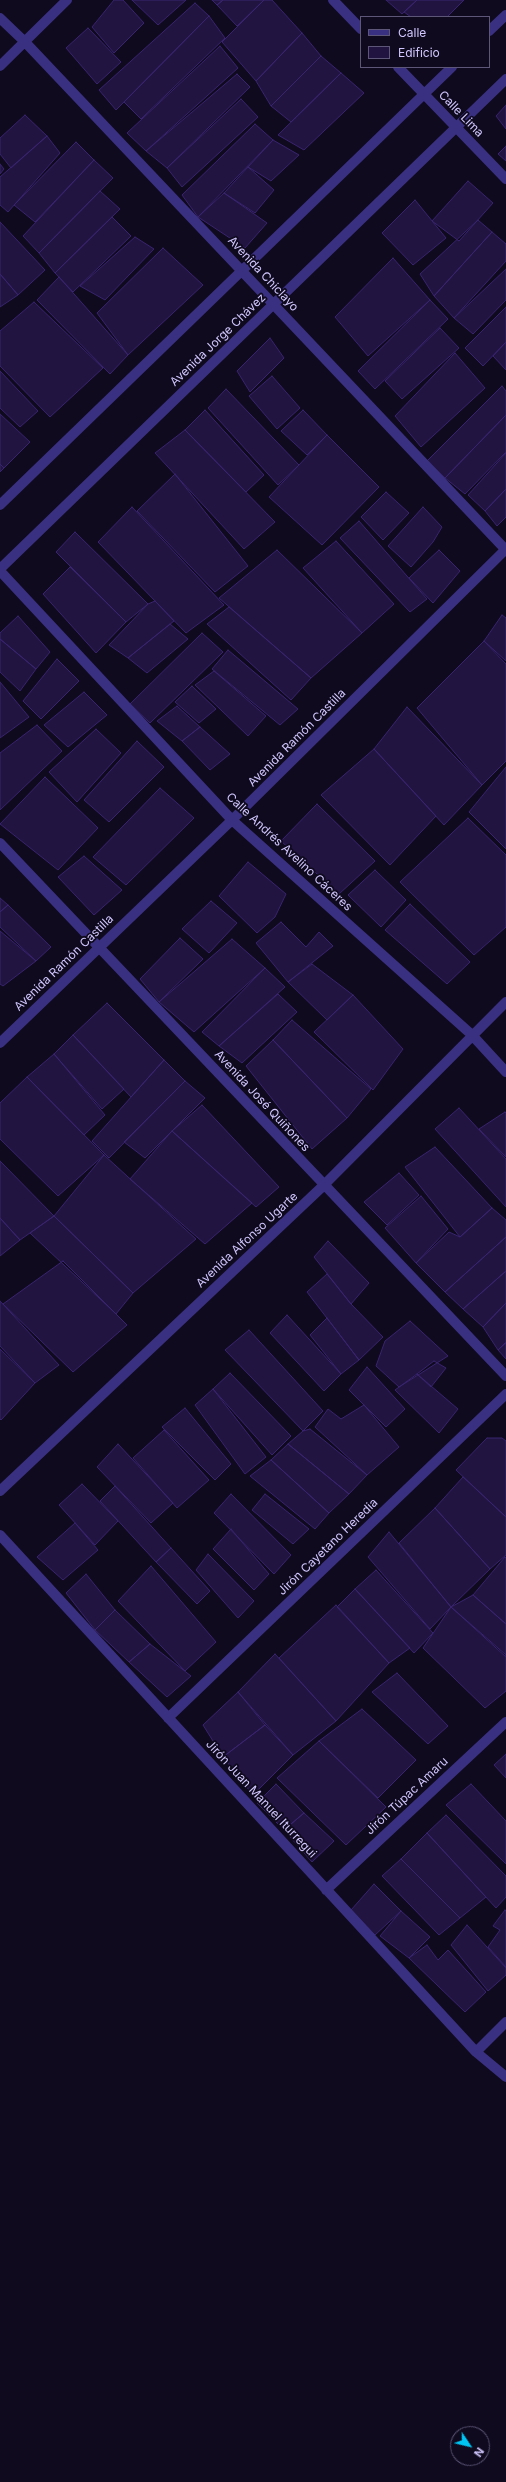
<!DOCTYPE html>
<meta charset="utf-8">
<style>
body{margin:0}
#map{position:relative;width:506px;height:2482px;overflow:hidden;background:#0f0a1e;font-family:Inter,sans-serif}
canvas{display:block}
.legend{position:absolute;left:360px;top:16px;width:130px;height:52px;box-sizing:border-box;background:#0f0a1e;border:1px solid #5d5678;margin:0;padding:5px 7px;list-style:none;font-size:12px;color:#d2c7ff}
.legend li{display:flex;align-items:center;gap:8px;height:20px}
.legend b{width:20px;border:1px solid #5d5678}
.north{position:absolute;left:450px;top:2426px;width:40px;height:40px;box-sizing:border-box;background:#0f0a1e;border:1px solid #5d5678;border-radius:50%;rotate:125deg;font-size:11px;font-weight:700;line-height:16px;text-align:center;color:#d2c7ff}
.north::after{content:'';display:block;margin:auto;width:14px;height:18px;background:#00c5f2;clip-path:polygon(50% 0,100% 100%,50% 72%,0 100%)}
</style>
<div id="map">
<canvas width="506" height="2482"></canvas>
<ul class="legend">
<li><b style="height:5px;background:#3a3082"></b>Calle</li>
<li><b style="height:11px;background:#211441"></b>Edificio</li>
</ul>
<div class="north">N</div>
</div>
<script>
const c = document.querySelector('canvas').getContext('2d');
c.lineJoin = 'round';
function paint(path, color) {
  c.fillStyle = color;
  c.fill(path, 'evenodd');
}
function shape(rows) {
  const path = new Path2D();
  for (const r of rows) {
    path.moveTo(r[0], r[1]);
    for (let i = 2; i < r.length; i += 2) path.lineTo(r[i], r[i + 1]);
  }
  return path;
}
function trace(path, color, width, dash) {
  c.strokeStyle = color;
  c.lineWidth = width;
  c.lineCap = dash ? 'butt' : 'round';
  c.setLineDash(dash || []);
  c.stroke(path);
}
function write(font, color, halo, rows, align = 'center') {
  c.font = font + ' Inter,sans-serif';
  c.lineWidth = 3.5;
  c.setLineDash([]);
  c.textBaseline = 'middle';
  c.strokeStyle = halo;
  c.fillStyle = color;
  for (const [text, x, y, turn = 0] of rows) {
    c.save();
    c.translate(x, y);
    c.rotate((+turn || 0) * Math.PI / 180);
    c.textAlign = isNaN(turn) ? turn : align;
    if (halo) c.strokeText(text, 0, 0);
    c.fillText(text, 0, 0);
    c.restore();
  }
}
const building = shape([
 [114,0,123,0,144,23,114,53,92,27,114,0],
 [132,0,186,0,158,25,132,0],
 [212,0,223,0,217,5,212,0],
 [223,0,264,0,237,26,217,5,223,0],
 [264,0,272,0,302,33,256,81,222,42,264,0],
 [386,0,417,0,402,14,386,0],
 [417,0,464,0,447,17,411,17,404,12,417,0],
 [195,3,209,16,116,110,99,90,195,3],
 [209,16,225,38,141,119,124,102,209,16],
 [88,28,121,62,97,84,66,48,88,28],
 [302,33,321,56,271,106,256,81,302,33],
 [220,46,238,68,146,151,127,133,220,46],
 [321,56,341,73,291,122,271,106,321,56],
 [341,73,364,93,304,150,278,135,341,73],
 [237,74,250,87,167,168,146,151,237,74],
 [241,99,258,117,182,187,167,168,241,99],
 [506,105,506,129,496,116,506,105],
 [25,115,47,136,11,168,0,154,0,138,25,115],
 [255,124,273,140,198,217,182,195,255,124],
 [47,136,60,153,8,212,0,205,0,177,47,136],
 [273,140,299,155,271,181,248,167,273,140],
 [76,142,94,160,35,222,14,205,76,142],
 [506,146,506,161,498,154,506,146],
 [94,160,113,178,39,253,23,236,94,160],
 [0,164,4,169,0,174,0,164],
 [248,167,274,190,255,213,224,193,248,167],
 [468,181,493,203,459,241,432,221,468,181],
 [100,191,120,209,55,273,39,253,100,191],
 [224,193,267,223,245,248,198,217,224,193],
 [415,200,446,238,413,265,382,233,415,200],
 [112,217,131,236,73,292,55,273,112,217],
 [478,220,492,232,434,296,420,274,478,220],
 [0,222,45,270,18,295,0,274,0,222],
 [492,232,506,244,506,261,454,318,434,296,492,232],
 [135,237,154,249,105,300,80,286,135,237],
 [163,248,203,285,128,355,97,313,163,248],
 [393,258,430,300,368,356,335,317,393,258],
 [506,269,506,300,473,334,454,318,506,269],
 [0,274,18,295,0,307,0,274],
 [59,277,128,355,110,374,37,300,59,277],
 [430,300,448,319,375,389,358,371,430,300],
 [34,302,103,368,50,417,0,366,0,331,34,302],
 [506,307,506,342,483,366,465,348,506,307],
 [440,328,459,348,402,399,385,381,440,328],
 [270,338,284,358,250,392,237,371,270,338],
 [506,342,506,370,493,356,506,342],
 [455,353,485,388,421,447,395,416,455,353],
 [0,371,38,411,20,427,0,408,0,371],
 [272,376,300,408,277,429,249,396,272,376],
 [502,386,506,391,506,415,445,478,427,461,502,386],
 [226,389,299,465,278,485,208,408,226,389],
 [205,410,264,475,246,492,185,430,205,410],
 [303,410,327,435,307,455,281,431,303,410],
 [0,414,30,442,4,468,0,464,0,414],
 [506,415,506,452,465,494,445,478,506,415],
 [185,430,275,522,244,549,155,453,185,430],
 [327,435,379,487,322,545,269,497,327,435],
 [506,453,506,489,485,511,468,495,506,453],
 [0,464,4,468,0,472,0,464],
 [175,474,248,566,215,592,137,511,175,474],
 [506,489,506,517,497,526,485,511,506,489],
 [386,492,409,513,383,540,361,517,386,492],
 [132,507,224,605,186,633,98,542,132,507],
 [423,507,442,527,433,542,411,567,388,546,423,507],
 [359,521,427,599,410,612,340,538,359,521],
 [75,532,148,604,126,622,56,552,75,532],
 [336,541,394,604,362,633,303,568,336,541],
 [277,550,362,633,311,678,219,598,277,550],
 [439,550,460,571,433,603,409,578,439,550],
 [70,567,126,622,96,653,43,594,70,567],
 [155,601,174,621,128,658,109,645,148,604,155,601],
 [229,607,311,678,291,700,207,624,229,607],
 [502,615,506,618,506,661,484,641,502,615],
 [18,616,50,652,36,669,0,639,0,633,18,616],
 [170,624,188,639,147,673,128,658,170,624],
 [202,633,223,652,150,723,130,704,202,633],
 [0,639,36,669,20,691,0,672,0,639],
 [484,641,506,664,506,761,482,785,417,708,484,641],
 [228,650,298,709,280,725,212,669,228,650],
 [57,659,79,681,41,719,23,701,57,659],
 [214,671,266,716,248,736,195,685,214,671],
 [0,682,29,717,0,738,0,682],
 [192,686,216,709,199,723,175,702,192,686],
 [84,692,107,715,68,747,44,725,84,692],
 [177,706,200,727,182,741,157,721,177,706],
 [407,707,482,785,444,825,374,749,407,707],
 [37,725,62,751,0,810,0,753,37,725],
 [200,727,230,754,210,770,182,741,200,727],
 [96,729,121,753,77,802,49,772,96,729],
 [137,741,164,767,109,822,84,800,137,741],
 [374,749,436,816,390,865,321,795,374,749],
 [506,767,506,849,469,812,506,767],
 [45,777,98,828,58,870,0,824,45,777],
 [160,788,194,818,126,885,93,857,160,788],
 [317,804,375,861,339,894,281,841,317,804],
 [468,818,506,855,506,927,474,955,400,882,468,818],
 [84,856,122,890,94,915,58,877,84,856],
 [248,862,286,894,275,917,257,933,219,896,248,862],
 [375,870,406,900,381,927,348,895,375,870],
 [0,898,8,905,0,912,0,898],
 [211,901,237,923,209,953,182,929,211,901],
 [410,904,470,962,447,984,385,930,410,904],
 [8,905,51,947,36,961,0,927,0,912,8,905],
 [281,922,306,947,319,932,333,946,288,982,256,943,281,922],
 [0,931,36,961,3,986,0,984,0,931],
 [180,938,203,959,159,1002,140,979,180,938],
 [232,939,265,968,194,1032,159,1002,232,939],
 [312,964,353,995,327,1020,288,982,312,964],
 [265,968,285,987,219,1046,202,1032,265,968],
 [278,994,297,1012,242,1063,219,1046,278,994],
 [353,995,403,1049,373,1090,314,1032,353,995],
 [107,1003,164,1060,131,1097,73,1035,107,1003],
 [292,1020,371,1089,347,1118,273,1040,292,1020],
 [73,1035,124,1089,102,1109,54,1054,73,1035],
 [273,1040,347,1118,312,1149,246,1066,273,1040],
 [54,1054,105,1115,84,1135,27,1077,54,1054],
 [164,1060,185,1081,109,1158,92,1141,164,1060],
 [27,1077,104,1155,58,1196,0,1139,0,1103,27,1077],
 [185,1081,205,1098,145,1158,124,1142,185,1081],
 [202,1105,279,1187,256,1207,172,1131,202,1105],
 [459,1108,506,1159,506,1207,435,1129,459,1108],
 [505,1112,506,1113,506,1157,479,1129,505,1112],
 [172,1131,252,1203,205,1244,130,1179,172,1131],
 [435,1147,492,1208,460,1237,405,1167,435,1147],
 [104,1155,196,1239,133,1293,54,1216,104,1155],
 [0,1161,54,1216,20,1240,0,1218,0,1161],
 [399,1173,419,1195,387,1225,364,1202,399,1173],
 [421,1196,448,1229,416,1263,385,1228,421,1196],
 [492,1208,506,1220,506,1237,445,1292,416,1263,449,1232,460,1237,492,1208],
 [54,1216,133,1293,116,1314,30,1233,54,1216],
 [0,1218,20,1240,0,1256,0,1218],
 [506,1237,506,1271,463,1309,445,1292,506,1237],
 [328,1241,369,1283,351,1304,314,1257,328,1241],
 [63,1261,127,1325,73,1372,3,1304,63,1261],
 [506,1271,506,1303,483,1327,463,1309,506,1271],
 [327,1274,351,1304,383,1337,359,1360,307,1292,327,1274],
 [0,1301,59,1365,35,1383,0,1346,0,1301],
 [506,1303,506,1342,498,1350,483,1327,506,1303],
 [287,1315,341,1374,324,1391,270,1333,287,1315],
 [327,1318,359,1360,341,1374,310,1335,327,1318],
 [410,1321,448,1356,399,1387,376,1366,385,1341,410,1321],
 [249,1330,323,1411,303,1431,225,1350,249,1330],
 [506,1343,506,1359,498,1350,506,1343],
 [0,1349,35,1383,1,1420,0,1419,0,1349],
 [434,1361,446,1368,431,1387,417,1374,434,1361],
 [367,1367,405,1409,386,1427,349,1390,367,1367],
 [230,1373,291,1436,272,1455,213,1389,230,1373],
 [417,1374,458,1409,439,1433,395,1390,417,1374],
 [213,1389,266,1457,245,1474,195,1405,213,1389],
 [364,1405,399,1447,367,1475,315,1427,328,1409,341,1419,364,1405],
 [185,1408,231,1464,215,1480,162,1427,185,1408],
 [310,1429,367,1475,349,1494,288,1444,303,1431,310,1429],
 [164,1430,209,1480,177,1508,133,1458,164,1430],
 [487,1438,502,1438,506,1441,506,1517,456,1470,487,1438],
 [118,1444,173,1503,151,1523,97,1467,118,1444],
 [288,1444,349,1494,329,1513,271,1460,288,1444],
 [271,1460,329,1513,315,1529,250,1476,271,1460],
 [463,1477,506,1517,506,1555,490,1569,435,1508,463,1477],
 [82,1484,118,1521,95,1545,59,1505,82,1484],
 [115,1486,171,1548,156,1562,100,1501,115,1486],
 [231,1494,291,1555,274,1574,214,1513,231,1494],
 [265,1494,309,1529,293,1544,252,1510,265,1494],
 [435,1508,490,1569,451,1607,399,1543,435,1508],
 [75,1523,98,1550,63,1580,37,1557,75,1523],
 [231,1529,269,1574,254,1590,213,1549,231,1529],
 [389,1532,451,1607,430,1629,368,1557,389,1532],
 [171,1548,210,1591,197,1604,156,1562,171,1548],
 [208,1554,254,1601,238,1618,196,1570,208,1554],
 [505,1557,506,1558,506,1624,473,1595,505,1557],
 [151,1566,216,1642,185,1671,118,1601,151,1566],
 [376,1570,433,1633,414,1653,355,1589,376,1570],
 [86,1574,115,1610,95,1630,66,1593,86,1574],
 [355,1589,410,1648,389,1663,337,1607,355,1589],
 [473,1595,506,1624,506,1657,451,1607,473,1595],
 [336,1605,389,1663,336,1721,279,1658,336,1605],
 [451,1607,506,1655,506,1691,485,1708,423,1648,451,1607],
 [115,1610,150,1644,129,1662,95,1630,115,1610],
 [150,1644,191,1676,167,1697,129,1662,150,1644],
 [275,1654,336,1721,293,1755,238,1692,275,1654],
 [397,1673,448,1726,428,1744,372,1692,397,1673],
 [238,1692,265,1725,223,1757,203,1725,238,1692],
 [362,1709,416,1760,378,1798,319,1741,362,1709],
 [265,1725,293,1755,253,1795,223,1757,265,1725],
 [319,1741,386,1807,346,1845,277,1778,319,1741],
 [506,1754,506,1778,494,1765,506,1754],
 [276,1784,304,1813,284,1830,257,1803,276,1784],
 [471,1784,506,1821,506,1864,446,1805,471,1784],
 [304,1813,334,1841,312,1862,284,1830,304,1813],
 [446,1815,506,1876,506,1897,496,1908,427,1833,446,1815],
 [427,1833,486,1897,460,1918,401,1859,427,1833],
 [401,1859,460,1918,439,1935,382,1876,401,1859],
 [374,1884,401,1911,375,1935,351,1910,374,1884],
 [505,1910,506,1911,506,1967,488,1947,500,1930,493,1926,505,1910],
 [401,1911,430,1937,409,1958,380,1936,401,1911],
 [467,1925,506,1968,506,1975,488,1991,451,1945,467,1925],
 [427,1945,438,1960,448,1950,486,1992,465,2012,409,1958,427,1945]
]);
const street = shape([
 [333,0,361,29],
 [0,18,25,42,506,550],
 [489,31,506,15],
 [0,66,67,0],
 [398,67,506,179],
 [0,505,452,67],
 [0,569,506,79],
 [0,571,232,820,472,1035,506,1072],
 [0,843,506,1376],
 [0,1043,232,820,506,549],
 [0,1491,323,1186,506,1002],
 [0,1535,476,2052,506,2077],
 [168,1718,506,1394],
 [326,1890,506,1722],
 [476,2052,506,2022]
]);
const streetNames = [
 ["Calle Lima",461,114,46],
 ["Avenida Chiclayo",263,274,47],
 ["Avenida Jorge Chávez",218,340,-44],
 ["Avenida Ramón Castilla",297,738,-45],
 ["Calle Andrés Avelino Cáceres",289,852,43],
 ["Avenida Ramón Castilla",64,963,-44],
 ["Avenida José Quiñones",262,1101,47],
 ["Avenida Alfonso Ugarte",247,1240,-43],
 ["Jirón Cayetano Heredia",328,1547,-44],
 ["Jirón Túpac Amaru",407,1796,-43],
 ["Jirón Juan Manuel Iturregui",261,1799,47]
];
paint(building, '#211441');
trace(building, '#39246f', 1);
trace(street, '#3a3082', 10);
write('12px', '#d2c7ff', '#0f0a1e', streetNames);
</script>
